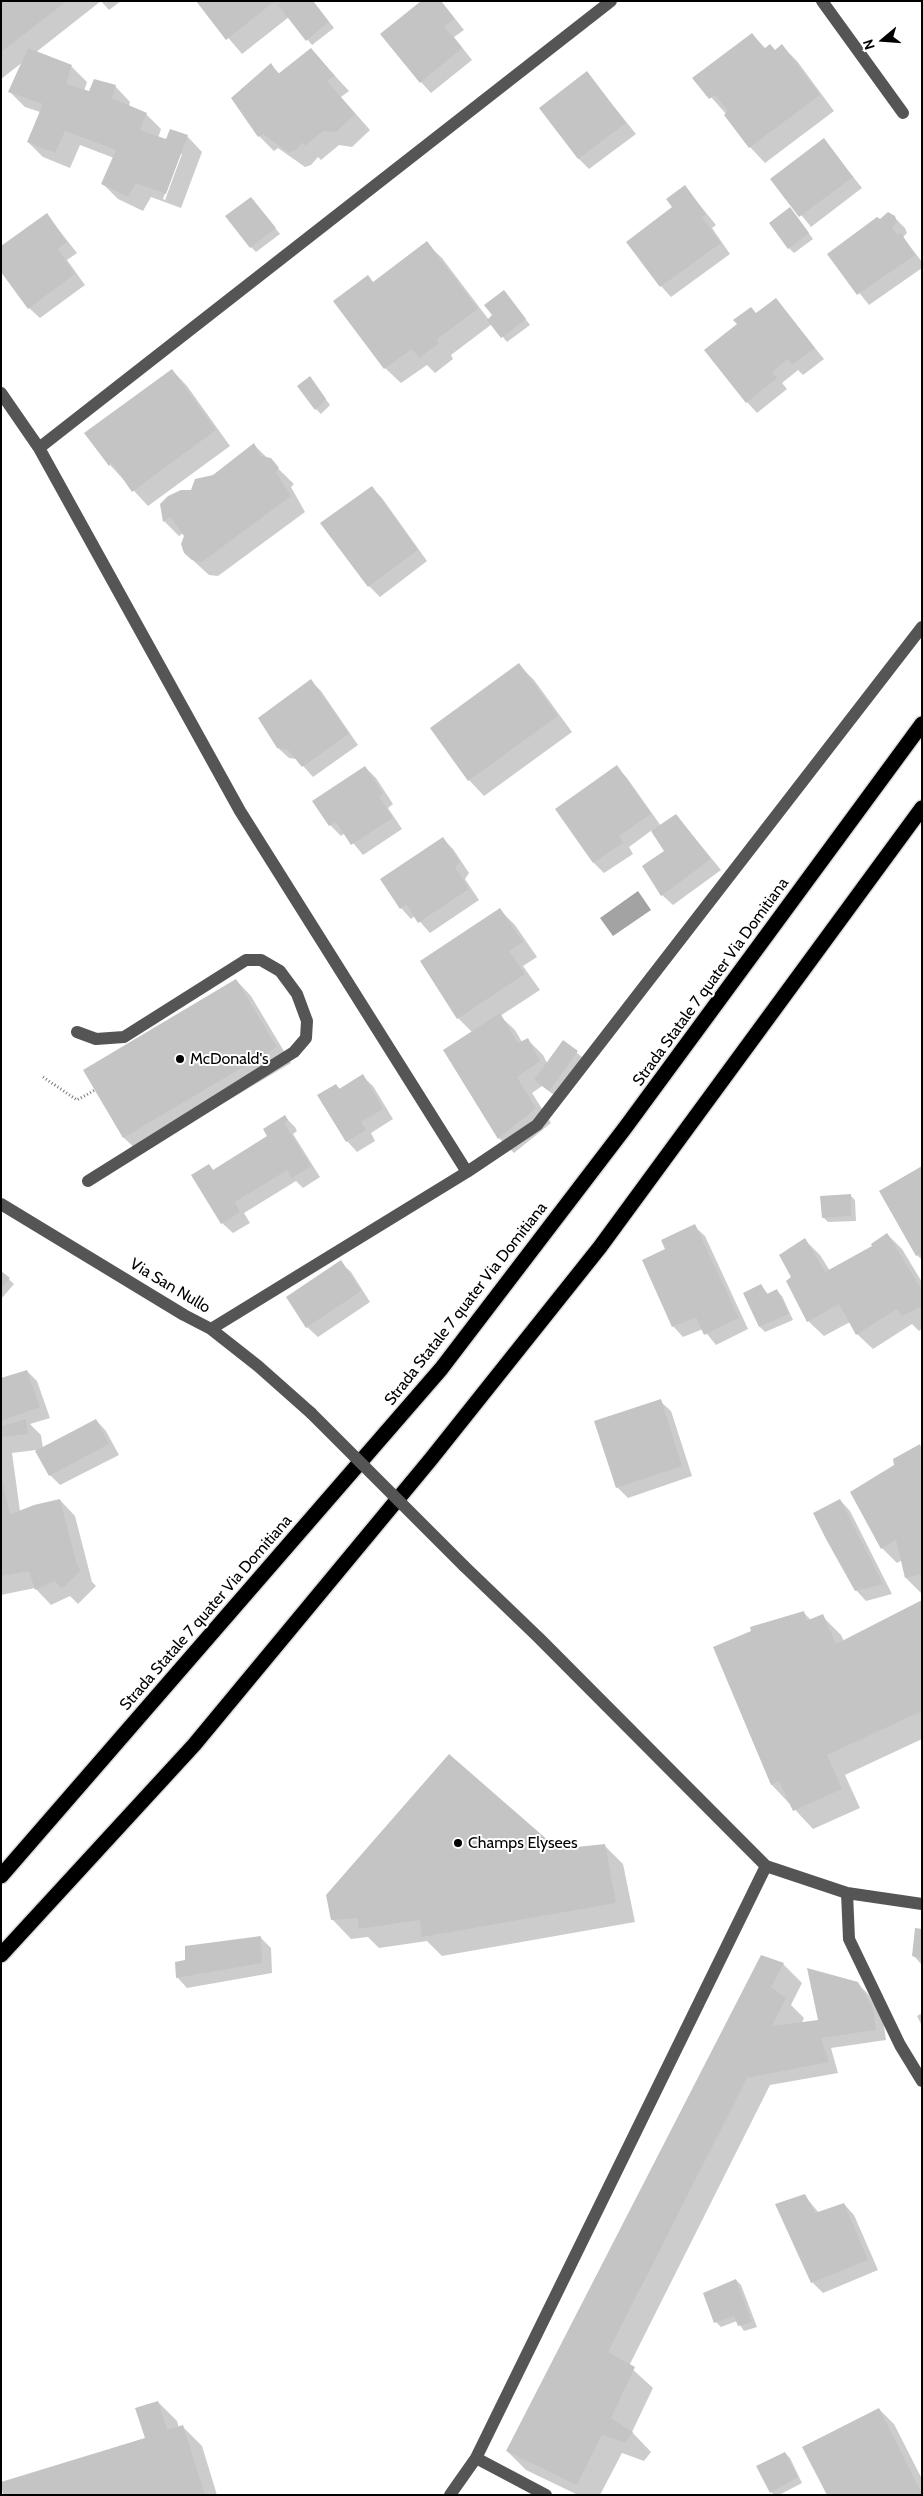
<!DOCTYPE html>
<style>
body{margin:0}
#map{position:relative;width:923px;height:2496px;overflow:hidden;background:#fff;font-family:Cabin,sans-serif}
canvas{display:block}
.frame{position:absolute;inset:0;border:2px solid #000;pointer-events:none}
.north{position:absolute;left:858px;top:15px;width:50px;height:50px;-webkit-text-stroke:4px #fff;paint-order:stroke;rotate:252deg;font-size:14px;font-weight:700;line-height:20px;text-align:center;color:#000}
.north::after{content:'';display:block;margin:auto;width:18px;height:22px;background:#000;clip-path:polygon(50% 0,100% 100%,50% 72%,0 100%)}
</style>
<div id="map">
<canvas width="923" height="2496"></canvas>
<div class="frame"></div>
<div class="north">N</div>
</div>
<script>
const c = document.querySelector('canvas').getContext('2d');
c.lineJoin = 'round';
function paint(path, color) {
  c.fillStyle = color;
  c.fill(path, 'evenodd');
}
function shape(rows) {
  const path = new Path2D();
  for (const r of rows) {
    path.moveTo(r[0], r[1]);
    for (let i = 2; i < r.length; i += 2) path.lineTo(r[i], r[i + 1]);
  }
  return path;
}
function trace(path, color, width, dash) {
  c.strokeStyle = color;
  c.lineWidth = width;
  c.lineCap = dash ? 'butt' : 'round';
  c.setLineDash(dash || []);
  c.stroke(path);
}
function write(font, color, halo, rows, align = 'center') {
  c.font = font + ' Cabin,sans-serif';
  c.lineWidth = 4;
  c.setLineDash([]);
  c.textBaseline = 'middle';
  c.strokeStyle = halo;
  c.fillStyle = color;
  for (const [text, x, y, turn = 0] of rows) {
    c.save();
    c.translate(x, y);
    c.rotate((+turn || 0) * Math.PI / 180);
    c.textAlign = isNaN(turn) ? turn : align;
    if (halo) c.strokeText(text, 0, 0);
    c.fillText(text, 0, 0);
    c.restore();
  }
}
const water = shape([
 [638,891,651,910,613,936,600,918]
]);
const shadow = shape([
 [1,1,121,1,109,10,101,1,35,53,72,67,87,82,84,91,90,93,115,86,130,102,129,106,146,114,161,129,158,138,167,141,187,136,202,152,181,208,151,197,143,211,118,199,103,184,114,158,80,145,70,168,43,157,28,142,40,112,25,107,10,92,23,62,1,79],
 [180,154,182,154,165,200,163,199],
 [197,1,313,1,334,28,312,45,289,17,242,54],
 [441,1,464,30,454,37,472,60,431,93,421,82],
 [752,34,766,49,776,51,782,46,797,61,834,111,765,163,750,147,727,115,694,78],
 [311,50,349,91,341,97,370,130,352,147,339,145,321,160,318,157,311,165,305,167,278,148,274,151,259,136,271,65,280,74],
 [587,73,636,134,589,169,578,158],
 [824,140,862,188,811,227,772,179],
 [685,187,716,225,712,228,730,254,671,297,661,286,674,207],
 [255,203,280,234,256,252,251,247],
 [795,214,813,239,794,253,789,248],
 [47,215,77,253,67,260,85,285,40,318,29,308],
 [894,217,905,228,907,233,903,237,922,262,922,268,869,305,829,255,880,221],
 [426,243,442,258,489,320,509,297,530,325,507,342,492,324,451,355,453,359,435,373,427,365,401,383,385,368,334,302,373,283],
 [776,300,824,359,803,375,798,370,782,383,787,389,757,413,747,402,757,314],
 [172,370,187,386,230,446,148,506,110,465],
 [310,378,330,405,321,414,316,409],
 [254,445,294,484,291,487,305,512,218,576,209,575,185,553,185,536,183,533,179,536,164,521,192,491],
 [372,488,382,498,427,561,380,597,369,586,322,523],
 [519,665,534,680,572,732,484,796,469,780,432,729],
 [311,681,321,691,358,745,313,777,297,759,289,758,278,748],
 [365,767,376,778,393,804,388,808,402,829,363,855,345,833,341,836,330,825],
 [617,767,627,778,661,826,676,815,721,870,673,905,662,895,666,851,652,830,629,847,633,854,604,873,594,863,557,809],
 [443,839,453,849,469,873,465,879,479,900,430,933,415,916,411,919,401,908],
 [500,910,515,925,537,957,523,966,540,990,500,1016,515,1030,522,1042,528,1040,543,1055,547,1063,563,1042,582,1057,554,1095,542,1086,532,1093,551,1123,514,1153,499,1138,472,1032,458,1018,422,962],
 [236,980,251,996,291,1063,140,1153,124,1138,85,1071],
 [362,1076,373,1086,393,1119,371,1133,375,1141,357,1152,347,1141,336,1085,340,1089],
 [285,1117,295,1127,297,1131,293,1134,320,1177,303,1188,296,1181,244,1213,250,1223,233,1233,222,1223,209,1165,214,1171,269,1136],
 [922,1168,922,1260,917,1255],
 [850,1195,855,1200,856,1221,828,1222,823,1217],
 [694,1226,705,1236,748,1329,716,1345,703,1329,683,1337,673,1326,667,1250],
 [887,1234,902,1249,922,1282,922,1329,919,1331,912,1324,873,1349,857,1334,850,1322,824,1336,808,1321,793,1277,805,1240,820,1255,830,1271,874,1246],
 [340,1262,351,1272,370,1302,318,1337,307,1327],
 [1,1272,14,1284,1,1299],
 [761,1286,768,1294,777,1291,782,1296,793,1320,765,1332,760,1327],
 [27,1371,37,1381,50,1418,30,1424,41,1435,43,1448,96,1420,106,1431,119,1455,60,1485,50,1475,36,1450,12,1453,20,1511,60,1500,75,1516,92,1582,96,1586,78,1604,70,1596,51,1605,35,1588,1,1595,1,1380],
 [660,1401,671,1411,692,1476,628,1498,617,1487],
 [920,1445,922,1447,921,1593,906,1578,902,1560,897,1563,882,1548,896,1465,894,1459],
 [840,1500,850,1511,892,1594,866,1601,856,1590],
 [922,1601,922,1739,845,1775,860,1808,813,1829,772,1785,714,1647,804,1613,811,1620,822,1616,841,1635,844,1641],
 [604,1845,623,1864,635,1922,442,1956,427,1941,379,1948,368,1937,351,1939,332,1919,558,1850],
 [922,1930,922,1978,921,1964,913,1955],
 [261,1938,271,1948,272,1973,187,1988,177,1977],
 [783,1964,802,1983,791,2005,804,2018,801,2024,819,2021,857,1983,868,1994,883,2019,886,2040,831,2048,838,2073,770,2085,629,2366,653,2388,632,2432,651,2452,644,2461,622,2453,600,2495,578,2495,526,2470,507,2451],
 [922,2013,922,2026,917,2016],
 [804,2195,819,2213,844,2204,854,2215,878,2270,823,2293,812,2282],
 [736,2280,741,2285,757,2327,744,2331,737,2321,721,2327,716,2322],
 [158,2402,177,2421,179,2428,183,2427,202,2446,217,2495,4,2495,1,2484,146,2438],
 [879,2409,894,2424,922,2479,922,2495,828,2495],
 [785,2453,790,2458,802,2483,779,2495,774,2495,771,2492]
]);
const building = shape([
 [2,1,67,1,1,52],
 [196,1,275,1,226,40],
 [282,1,313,1,329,22,306,41,278,5],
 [421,1,441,1,455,19,444,26,462,48,420,83,380,34],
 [752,33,764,49,770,44,775,50,782,44,820,95,749,148,724,115,728,111,715,95,709,99,692,78],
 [28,48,72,65,66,84,89,91,94,79,116,85,112,98,147,113,140,130,166,139,170,129,188,135,166,194,136,183,128,197,101,184,116,150,65,131,55,153,27,142,43,104,8,92],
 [311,48,335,76,327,81,355,114,336,132,323,131,305,146,302,142,296,150,289,153,263,134,258,137,231,98,271,63,278,74],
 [587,71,626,123,578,159,539,108],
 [824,138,853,177,799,217,770,179],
 [685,185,706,214,702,217,721,243,660,287,626,242,672,207,666,199],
 [251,197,276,228,250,248,225,216],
 [790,207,809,233,788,249,769,223],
 [888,212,895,216,897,222,892,227,897,235,901,233,915,255,857,295,827,254,877,217,880,219],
 [47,213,67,242,58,249,75,274,28,309,1,272,1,246],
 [427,241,478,309,437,339,439,343,419,358,412,349,384,369,333,301,368,275,373,282],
 [504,290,526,319,501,338,487,320,492,315,484,305],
 [776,298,815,348,792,365,788,359,772,372,777,378,746,403,704,350,737,324,733,320,751,307,756,313],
 [172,369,216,430,132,492,112,463,109,466,84,433],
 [310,376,326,399,315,410,297,386],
 [254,443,261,456,271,458,276,464,279,468,276,472,291,496,202,562,192,560,184,553,181,544,184,536,170,517,163,522,160,504,168,496,181,490,191,490,195,479,213,475],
 [372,486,418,550,368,587,320,523],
 [519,663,558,716,468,781,430,728],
 [311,679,349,734,302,767,288,750,277,748,258,718],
 [617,765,651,814,619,836,623,843,593,863,555,809],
 [365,766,383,793,379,797,393,818,351,845,336,822,329,826,312,801],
 [676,814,711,859,661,896,642,866,664,851,651,831],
 [443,837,460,862,455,867,469,889,418,923,406,904,400,909,380,879],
 [500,908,523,942,509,951,525,974,457,1019,420,961],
 [236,979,277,1047,123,1138,83,1070],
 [500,1013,518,1043,528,1038,540,1061,517,1077,536,1108,498,1139,443,1050],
 [563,1040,578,1051,549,1091,534,1080],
 [363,1074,383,1109,361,1122,366,1130,346,1142,317,1095,336,1084,339,1089],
 [285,1115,288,1120,284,1123,311,1166,292,1178,287,1170,235,1202,240,1212,221,1224,191,1175,209,1164,213,1170,267,1136,263,1129],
 [922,1166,922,1253,916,1256,879,1191],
 [851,1194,851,1216,822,1218,820,1196],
 [695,1224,739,1318,704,1335,696,1317,672,1327,642,1260,665,1249,661,1240],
 [887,1233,922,1290,922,1306,902,1316,897,1309,856,1335,839,1304,807,1322,786,1281,791,1277,779,1255,805,1238,825,1272,872,1246,871,1244],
 [341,1260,361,1291,306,1328,286,1297],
 [1,1271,10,1278,1,1288],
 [761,1284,767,1294,777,1289,789,1314,759,1327,743,1293],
 [27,1370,40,1407,1,1421,1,1378],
 [661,1399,682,1466,616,1488,594,1421],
 [26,1419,28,1434,1,1437,1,1426],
 [96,1419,109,1444,49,1476,35,1451],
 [920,1444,922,1574,905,1578,896,1540,881,1549,850,1492,894,1465,893,1459],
 [2,1480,10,1515,1,1517,1,1481],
 [60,1499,77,1565,81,1570,62,1589,55,1581,35,1590,29,1571,1,1576,1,1518,34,1505],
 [840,1499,883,1584,855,1591,826,1539,813,1513],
 [922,1600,922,1711,827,1755,842,1789,793,1811,779,1781,771,1785,713,1647,751,1631,750,1627,804,1611,806,1621,823,1614,836,1644],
 [449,1754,558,1849,605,1844,616,1903,422,1937,420,1920,358,1929,358,1918,331,1920,326,1895],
 [915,1928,922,1929,922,1959,912,1956],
 [261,1936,262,1963,176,1978,175,1962,185,1960,185,1946],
 [761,1955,784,1963,771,1987,786,1998,772,2026,818,2020,807,1968,858,1982,873,2008,876,2030,821,2038,829,2062,747,2078,608,2352,635,2367,611,2418,633,2432,625,2443,602,2435,577,2485,506,2451],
 [805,2194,815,2213,844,2203,868,2260,811,2283,775,2204],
 [736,2279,752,2322,738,2326,734,2316,714,2323,703,2293],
 [158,2401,167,2430,183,2425,205,2495,3,2495,1,2482,145,2438,135,2408],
 [879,2408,922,2494,827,2495,802,2447],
 [785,2452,798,2477,770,2493,756,2466]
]);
const path = shape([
 [43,1077,77,1100,95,1090]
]);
const minor = shape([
 [822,1,903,113],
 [1,393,39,448],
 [77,1032,96,1039,124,1037,246,960,261,960,280,971,297,994,307,1021,306,1038,294,1052,88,1181],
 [467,1172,240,811,39,448,611,1],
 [1,1204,184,1315,211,1329,258,1366,311,1413],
 [211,1329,467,1172,537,1125,922,627],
 [464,1566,539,1638,766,1866,847,1893,922,1904],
 [847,1893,849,1939,900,2045,922,2081],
 [476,2458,546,2495],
 [450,2495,476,2458,766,1866]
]);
const highway = shape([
 [1,1876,441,1369,625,1128,922,724],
 [1,1955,194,1745,431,1459,600,1247,922,808]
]);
const minorBridge = shape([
 [311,1413,464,1566]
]);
const markers = [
 [180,1059,5,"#000"],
 [458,1843,5,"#000"]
];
const streetNames = [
 ["Strada Statale 7 quater Via Domitiana",711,982,-54],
 ["Via San Nullo",170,1286,31],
 ["Strada Statale 7 quater Via Domitiana",466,1304,-52],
 ["Strada Statale 7 quater Via Domitiana",206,1613,-49]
];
const poiNames = [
 ["McDonald's",190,1059],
 ["Champs Elysees",468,1843]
];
paint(water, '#a3a3a3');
paint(shadow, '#0003');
paint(building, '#c4c4c4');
trace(highway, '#dbdbdb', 18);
trace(path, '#777', 3, [1, 2.5]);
trace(minor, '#555', 12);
trace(highway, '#000', 15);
trace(minorBridge, '#555', 12);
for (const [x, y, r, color] of markers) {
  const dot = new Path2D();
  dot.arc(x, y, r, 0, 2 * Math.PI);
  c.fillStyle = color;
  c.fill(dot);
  trace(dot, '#fff', 2);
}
write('16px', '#000', '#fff', streetNames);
write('16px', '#000', '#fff', poiNames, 'left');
</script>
